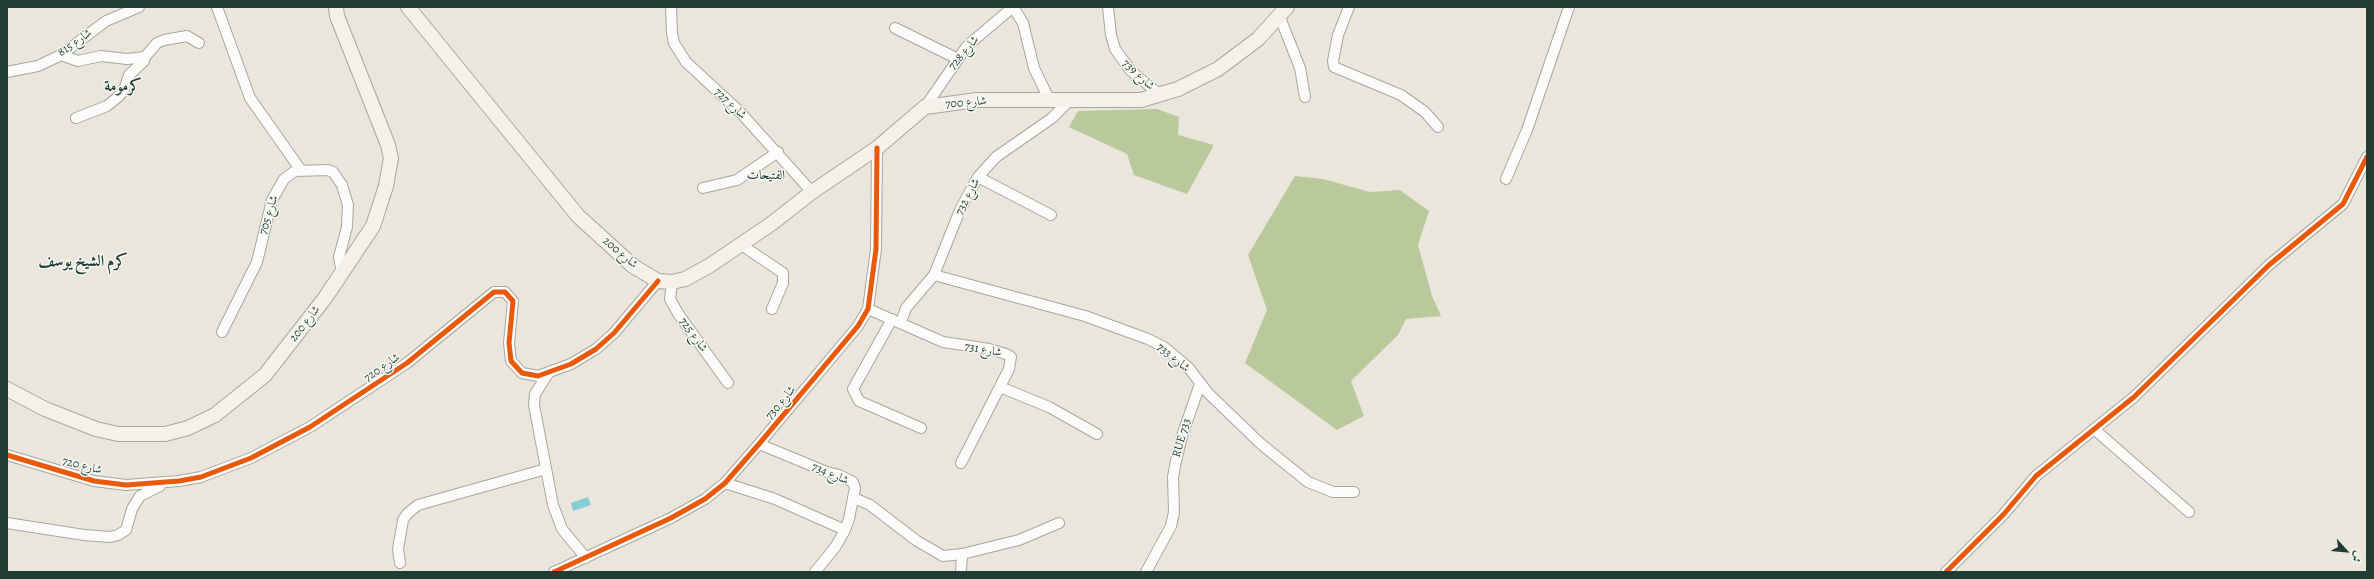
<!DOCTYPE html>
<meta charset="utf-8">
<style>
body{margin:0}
#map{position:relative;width:2374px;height:579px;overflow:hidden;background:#eae6db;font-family:Alegreya,Amiri,serif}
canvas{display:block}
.frame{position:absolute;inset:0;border:8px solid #1f3d34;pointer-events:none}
.north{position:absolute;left:2326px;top:531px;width:40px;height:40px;-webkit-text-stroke:3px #f6f6f2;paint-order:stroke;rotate:117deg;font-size:11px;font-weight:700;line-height:16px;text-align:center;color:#1f3d34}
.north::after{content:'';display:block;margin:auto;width:14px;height:18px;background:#1f3d34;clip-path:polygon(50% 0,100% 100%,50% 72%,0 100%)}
</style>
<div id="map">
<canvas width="2374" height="579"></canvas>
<div class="frame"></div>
<div class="north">ش</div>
</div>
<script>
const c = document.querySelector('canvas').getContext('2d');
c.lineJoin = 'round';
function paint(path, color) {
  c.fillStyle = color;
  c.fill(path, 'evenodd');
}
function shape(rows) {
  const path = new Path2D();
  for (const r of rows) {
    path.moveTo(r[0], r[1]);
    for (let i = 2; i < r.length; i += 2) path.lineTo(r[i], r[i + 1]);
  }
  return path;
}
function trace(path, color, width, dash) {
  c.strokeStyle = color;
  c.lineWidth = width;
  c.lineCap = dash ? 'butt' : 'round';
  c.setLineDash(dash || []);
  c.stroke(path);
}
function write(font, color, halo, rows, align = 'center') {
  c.font = font + ' Alegreya,Amiri,serif';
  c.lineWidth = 3;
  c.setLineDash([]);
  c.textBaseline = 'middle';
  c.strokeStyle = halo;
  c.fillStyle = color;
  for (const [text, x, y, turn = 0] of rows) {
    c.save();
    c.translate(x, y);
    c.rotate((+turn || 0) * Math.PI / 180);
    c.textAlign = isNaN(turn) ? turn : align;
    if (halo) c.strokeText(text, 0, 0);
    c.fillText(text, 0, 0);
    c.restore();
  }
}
const forest = shape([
 [1157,109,1179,117,1178,135,1214,145,1187,194,1134,175,1127,154,1069,127,1078,111],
 [1295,176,1323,179,1370,192,1400,190,1429,211,1418,245,1432,296,1441,316,1406,319,1398,335,1351,381,1364,416,1337,430,1245,363,1267,310,1248,255]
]);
const water = shape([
 [588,497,591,505,573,511,571,503]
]);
const street = shape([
 [217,7,250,98,300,169],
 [671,7,672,33,674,43,686,62,740,112,812,192],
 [1013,7,1023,23,1034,68,1049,99],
 [1108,7,1111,35,1115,49,1131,71,1160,95],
 [1349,7,1338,35,1333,61,1334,67,1401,95,1425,112,1438,127],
 [1279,15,1300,68,1305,97],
 [895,28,958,59],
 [61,55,78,61,101,56,127,59,145,57,157,43,164,40,187,36,199,43],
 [7,72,38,66,61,55,106,21,139,7],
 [925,107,967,46,1013,7],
 [76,118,107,106,118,97,124,90,129,75,144,61,145,57],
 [978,177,1051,215],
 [1506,179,1527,130,1569,7],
 [703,188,737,180,778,152],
 [740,244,783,273,783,283,772,309],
 [934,275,1085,316,1148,339,1164,347,1188,367,1208,393,1261,444,1308,482,1333,492,1354,492],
 [672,282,670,299,679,315,728,383],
 [868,309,943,342,989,349,1006,354,1011,357,1009,369,961,463],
 [892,319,853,389,859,401,921,428],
 [901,322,906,308,934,275,960,210,978,177,996,157,1052,118,1070,100],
 [222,332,257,262,272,200,284,179,295,171,328,170,333,172,342,185,348,205,347,227,339,257,342,273],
 [549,372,535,394,534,405,553,505,562,529,586,558],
 [1000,387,1049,407,1097,434],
 [2094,429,2189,512],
 [759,444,827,472,839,475,853,482,855,488,849,519,845,530,836,546,815,572],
 [7,455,94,481,126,485,179,481,201,477,251,458,310,427,407,363,494,292,505,292,513,301,509,343,511,361,522,373,538,376,571,364,596,349,614,333,658,281],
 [725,483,775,499,845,530],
 [854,498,870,505,917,541,943,556,962,554,1019,540,1059,523],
 [7,523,84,535,110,537,118,535,126,530,132,509,140,496,160,486],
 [400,563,398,549,403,520,407,514,418,505,546,469],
 [554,572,671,518,705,499,725,483,759,444,858,326,868,309,876,249,877,148],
 [961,572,962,554],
 [1146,572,1171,526,1174,512,1173,477,1176,461,1182,436,1200,384],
 [1946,572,2003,515,2036,476,2134,397,2269,265,2343,204,2367,157]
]);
const secondary = shape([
 [408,7,578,216,633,266,658,281,672,282,685,279,709,266,771,224,812,192,877,148,925,107,977,100,1141,100,1178,89,1218,69,1258,39,1287,7],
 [7,389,45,409,96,429,118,434,165,434,188,428,215,415,265,375,325,298,373,226,386,186,391,158,388,145,337,16,336,7]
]);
const cycleway = shape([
 [7,455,94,481,126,485,179,481,201,477,251,458,310,427,407,363,494,292,505,292,513,301,509,343,511,361,522,373,538,376,571,364,596,349,614,333,658,281],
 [554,572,671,518,705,499,725,483,759,444,858,326,868,309,876,249,877,148],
 [1946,572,2003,515,2036,476,2134,397,2269,265,2343,204,2367,157]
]);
const streetNames = [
 ["شارع 815",75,43,-35],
 ["شارع 728",964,53,-50],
 ["شارع 739",1138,75,43],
 ["شارع 700",966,103,-5],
 ["شارع 727",730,104,43],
 ["شارع 732",968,197,-63],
 ["شارع 705",269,215,-73],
 ["شارع 200",620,253,40],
 ["شارع 200",305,324,-52],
 ["شارع 725",693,335,54],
 ["شارع 731",983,350,10],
 ["شارع 733",1173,358,39],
 ["شارع 720",382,368,-35],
 ["شارع 730",781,403,-50],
 ["RUE 733",1182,438,-74],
 ["شارع 720",82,466,14],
 ["شارع 734",830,474,23]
];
const neighbourhoodNames = [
 ["الفتيحات",766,176]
];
const districtNames = [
 ["كرمومة",123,87],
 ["كرم الشيخ يوسف",83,262]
];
paint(forest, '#bac99b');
paint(water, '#84ced5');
trace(street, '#a6a7a0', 12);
trace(secondary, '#a6a7a0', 16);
trace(street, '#fcfbfa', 10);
trace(secondary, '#f4f1eb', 14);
trace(cycleway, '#e8590c', 5);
write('12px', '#1f3d34', '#f6f6f2', streetNames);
write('13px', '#1f3d34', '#f6f6f2', neighbourhoodNames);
write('bold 16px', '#1f3d34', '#f6f6f2', districtNames);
</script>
